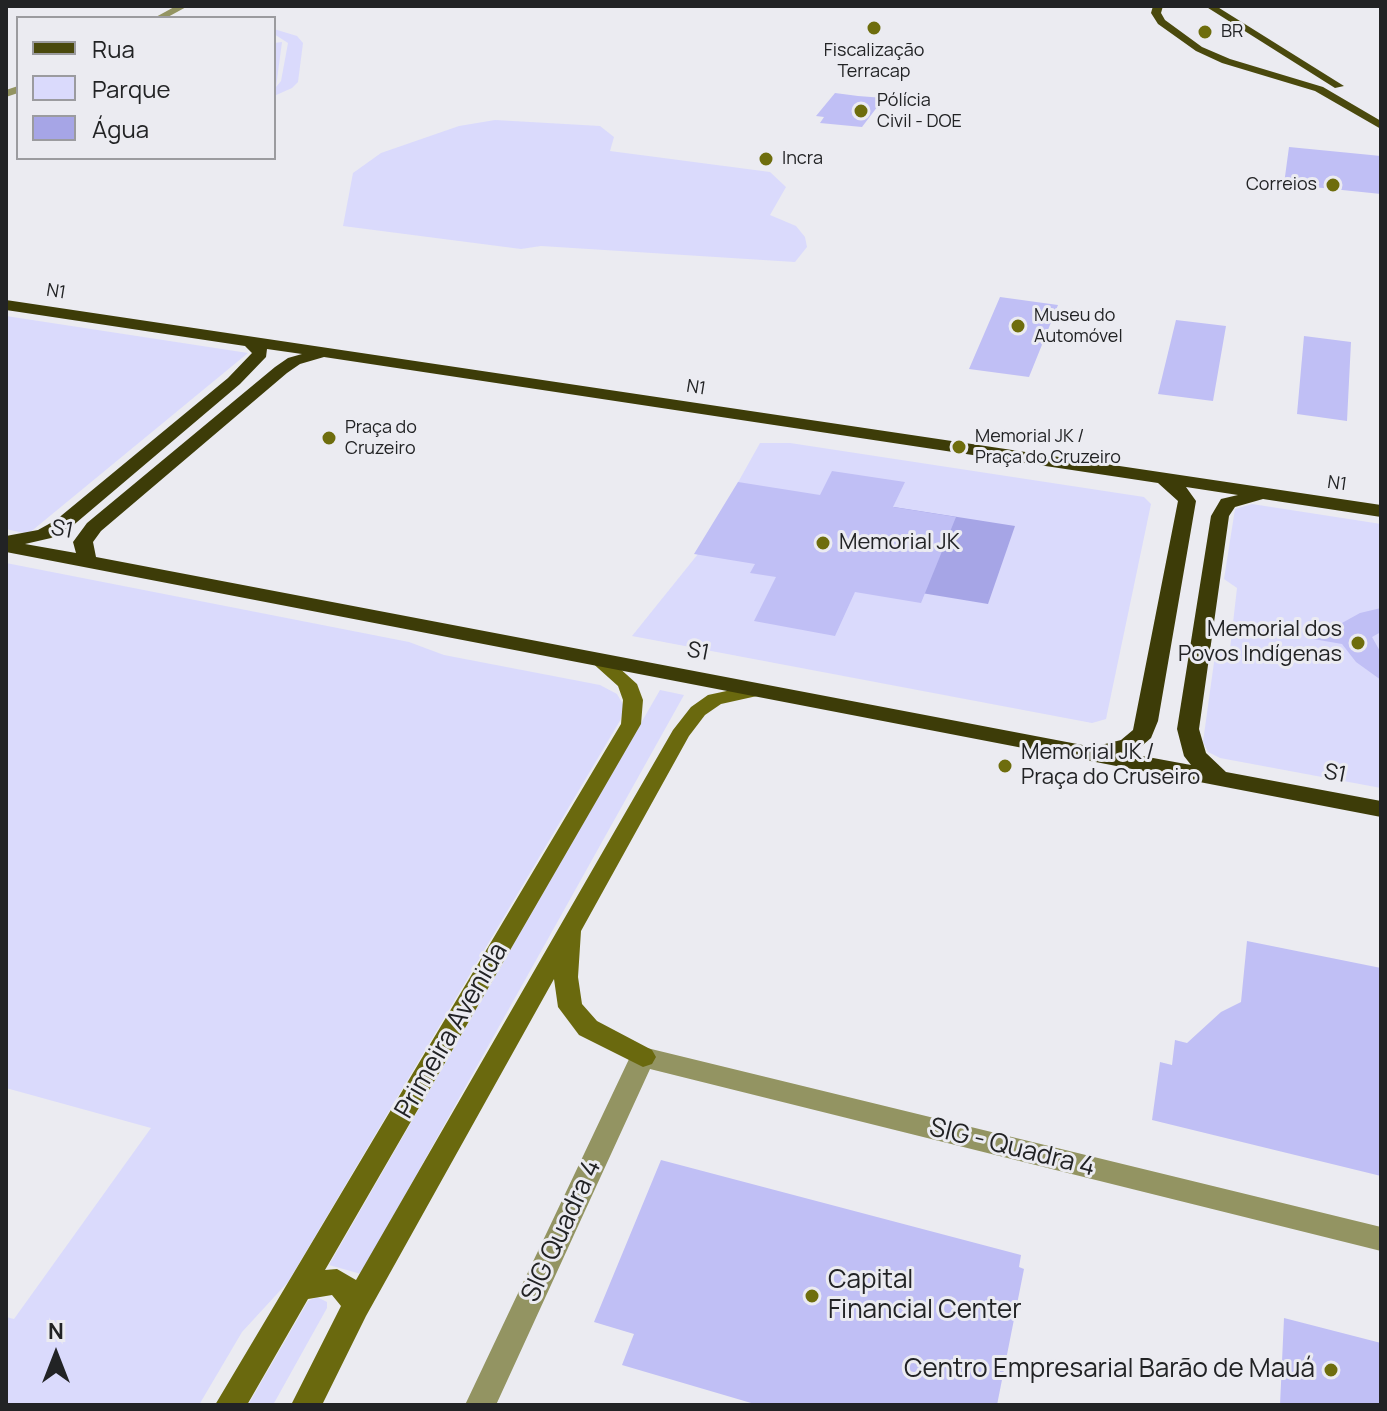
<!DOCTYPE html>
<meta charset="utf-8">
<style>
body{margin:0}
#map{position:relative;width:1387px;height:1411px;overflow:hidden;background:#ebebf1;font-family:Manrope,sans-serif}
canvas{display:block}
.frame{position:absolute;inset:0;border:8px solid #222325;pointer-events:none}
.legend{position:absolute;left:16px;top:16px;width:260px;height:144px;box-sizing:border-box;background:#ebebf1;border:2px solid #9b9b9f;margin:0;padding:10px 14px;list-style:none;font-size:24px;color:#222325}
.legend li{display:flex;align-items:center;gap:16px;height:40px}
.legend b{width:40px;border:2px solid #9b9b9f}
.north{position:absolute;left:16px;top:1315px;width:80px;height:80px;-webkit-text-stroke:6px #ebebf1;paint-order:stroke;rotate:0deg;font-size:22px;font-weight:700;line-height:32px;text-align:center;color:#222325}
.north::after{content:'';display:block;margin:auto;width:28px;height:36px;background:#222325;clip-path:polygon(50% 0,100% 100%,50% 72%,0 100%)}
</style>
<div id="map">
<canvas width="1387" height="1411"></canvas>
<div class="frame"></div>
<ul class="legend">
<li><b style="height:10px;background:#4a490d"></b>Rua</li>
<li><b style="height:22px;background:#dadafc"></b>Parque</li>
<li><b style="height:22px;background:#a6a5e6"></b>Água</li>
</ul>
<div class="north">N</div>
</div>
<script>
const c = document.querySelector('canvas').getContext('2d');
c.lineJoin = 'round';
function paint(path, color) {
  c.fillStyle = color;
  c.fill(path, 'evenodd');
}
function shape(rows) {
  const path = new Path2D();
  for (const r of rows) {
    path.moveTo(r[0], r[1]);
    for (let i = 2; i < r.length; i += 2) path.lineTo(r[i], r[i + 1]);
  }
  return path;
}
function trace(path, color, width, dash) {
  c.strokeStyle = color;
  c.lineWidth = width;
  c.lineCap = dash ? 'butt' : 'round';
  c.setLineDash(dash || []);
  c.stroke(path);
}
function write(font, color, halo, rows, align = 'center') {
  c.font = font + ' Manrope,sans-serif';
  c.lineWidth = 6;
  c.setLineDash([]);
  c.textBaseline = 'middle';
  c.strokeStyle = halo;
  c.fillStyle = color;
  for (const [text, x, y, turn = 0] of rows) {
    c.save();
    c.translate(x, y);
    c.rotate((+turn || 0) * Math.PI / 180);
    c.textAlign = isNaN(turn) ? turn : align;
    if (halo) c.strokeText(text, 0, 0);
    c.fillText(text, 0, 0);
    c.restore();
  }
}
const green = shape([
 [274,29,297,36,303,43,298,82,292,88,274,96,274,43,282,42,276,87,281,81,288,43,274,34],
 [495,120,600,126,614,137,610,151,770,172,786,187,770,215,796,226,805,237,807,247,795,262,541,246,521,249,343,226,353,173,381,153,459,126],
 [6,316,248,353,28,534,6,529],
 [760,443,790,443,1144,497,1151,504,1106,719,1092,723,632,636,698,554],
 [1252,504,1381,524,1381,788,1220,758,1208,752,1203,742,1215,655,1230,649,1237,588,1224,579,1235,509],
 [6,563,409,642,444,655,600,685,617,694,624,706,621,719,288,1282,242,1332,199,1405,6,1405,6,1317,14,1319,151,1128,6,1088],
 [660,690,684,695,361,1274,329,1265],
 [317,1297,327,1302,327,1308,273,1405,248,1405,308,1301]
]);
const water = shape([
 [894,507,1015,526,988,604,861,583]
]);
const building = shape([
 [835,93,858,96,884,98,862,127,820,123,824,117,816,116],
 [1289,147,1381,156,1381,194,1284,184],
 [1000,297,1058,305,1029,377,969,369],
 [1176,320,1226,326,1213,401,1158,394],
 [1304,336,1351,342,1347,421,1297,414],
 [832,471,905,482,893,507,956,517,921,603,855,592,835,636,754,621,776,577,750,573,755,564,694,554,738,482,820,495],
 [1381,608,1381,632,1372,637,1381,653,1381,680,1356,662,1342,644,1313,639,1360,613],
 [1247,941,1381,968,1381,1176,1152,1120,1160,1062,1172,1065,1175,1040,1187,1043,1221,1012,1241,1002],
 [661,1160,1021,1255,1019,1267,1024,1269,997,1405,758,1405,622,1365,634,1334,594,1322],
 [1284,1318,1381,1343,1381,1405,1280,1405]
]);
const minor = shape([
 [176,6,188,6,166,18,154,18,176,6],
 [18,86,18,93,6,97,6,90,18,86]
]);
const tertiary = shape([
 [643,1047,1381,1227,1381,1251,650,1069,496,1405,465,1405,630,1057,634,1050,643,1047]
]);
const secondary = shape([
 [599,654,606,656,637,684,643,700,641,724,325,1270,337,1269,356,1280,673,730,691,707,708,695,759,684,766,686,769,690,766,694,721,704,705,715,689,736,581,931,578,977,582,1004,597,1021,652,1050,656,1057,652,1064,643,1067,579,1035,558,1007,554,979,366,1316,322,1405,291,1405,341,1306,332,1295,308,1299,247,1405,215,1405,621,724,623,700,618,686,589,660,599,654]
]);
const primary = shape([
 [1153,6,1163,6,1161,13,1165,20,1202,47,1230,59,1323,87,1381,121,1381,129,1315,91,1222,63,1196,51,1158,24,1151,13,1153,6],
 [1205,6,1216,6,1344,86,1335,88,1205,6]
]);
const trunk = shape([
 [6,300,1381,505,1381,517,1263,499,1235,507,1229,516,1199,729,1206,753,1226,772,1381,801,1381,817,6,552,6,536,38,530,56,520,228,378,252,353,245,346,6,310,6,300],
 [267,349,302,354,288,358,275,367,87,523,73,542,76,553,25,544,51,538,70,528,240,384,266,357,267,349],
 [324,357,1158,483,1178,501,1133,730,1121,740,1093,747,96,557,93,542,101,531,287,373,300,364,324,357],
 [1186,487,1238,495,1221,499,1211,516,1177,729,1184,756,1191,765,1126,753,1137,750,1151,738,1158,721,1196,501,1186,487]
]);
const markers = [
 [874,28,8,"#6e6d0d"],
 [1205,32,8,"#6e6d0d"],
 [861,111,8,"#6e6d0d"],
 [766,159,8,"#6e6d0d"],
 [1333,185,8,"#6e6d0d"],
 [1018,326,8,"#6e6d0d"],
 [329,438,8,"#6e6d0d"],
 [959,447,8,"#6e6d0d"],
 [823,543,8,"#6e6d0d"],
 [1358,643,8,"#6e6d0d"],
 [1005,766,8,"#6e6d0d"],
 [812,1296,8,"#6e6d0d"],
 [1331,1370,8,"#6e6d0d"]
];
const farPoinames = [
 ["BR",1221,32],
 ["Fiscalização",874,51,"center"],
 ["Terracap",874,72,"center"],
 ["Pólícia",877,101],
 ["Civil - DOE",877,122],
 ["Incra",782,159],
 ["Correios",1317,185,"right"],
 ["Museu do",1034,316],
 ["Automóvel",1034,337],
 ["Praça do",345,428],
 ["Cruzeiro",345,449],
 ["Memorial JK /",975,437],
 ["Praça do Cruzeiro",975,458]
];
const farStreetnames = [
 ["N1",56,292,9],
 ["N1",696,388,9],
 ["N1",1337,484,8]
];
const streetNames = [
 ["S1",62,530,11],
 ["S1",698,652,11],
 ["S1",1335,774,11]
];
const poiNames = [
 ["Memorial JK",839,543],
 ["Memorial dos",1342,630,"right"],
 ["Povos Indígenas",1342,655,"right"],
 ["Memorial JK /",1021,753],
 ["Praça do Cruseiro",1021,778]
];
const nearStreetnames = [
 ["Primeira Avenida",452,1031,-60],
 ["SIG - Quadra 4",1012,1148,14],
 ["SIG Quadra 4",562,1231,-65]
];
const nearPoinames = [
 ["Capital",828,1281],
 ["Financial Center",828,1311],
 ["Centro Empresarial Barão de Mauá",1315,1370,"right"]
];
paint(green, '#dadafc');
paint(water, '#a6a5e6');
paint(building, '#c0bff5');
paint(minor, '#939462');
paint(tertiary, '#939462');
paint(secondary, '#6a690e');
paint(primary, '#4a490d');
paint(trunk, '#3d3c08');
for (const [x, y, r, color] of markers) {
  const dot = new Path2D();
  dot.arc(x, y, r, 0, 2 * Math.PI);
  c.fillStyle = color;
  c.fill(dot);
  trace(dot, '#ebebf1', 3);
}
write('18px', '#222325', '#ebebf1', farPoinames, 'left');
write('18px', '#222325', '#ebebf1', farStreetnames);
write('22px', '#222325', '#ebebf1', streetNames);
write('22px', '#222325', '#ebebf1', poiNames, 'left');
write('26px', '#222325', '#ebebf1', nearStreetnames);
write('26px', '#222325', '#ebebf1', nearPoinames, 'left');
</script>
